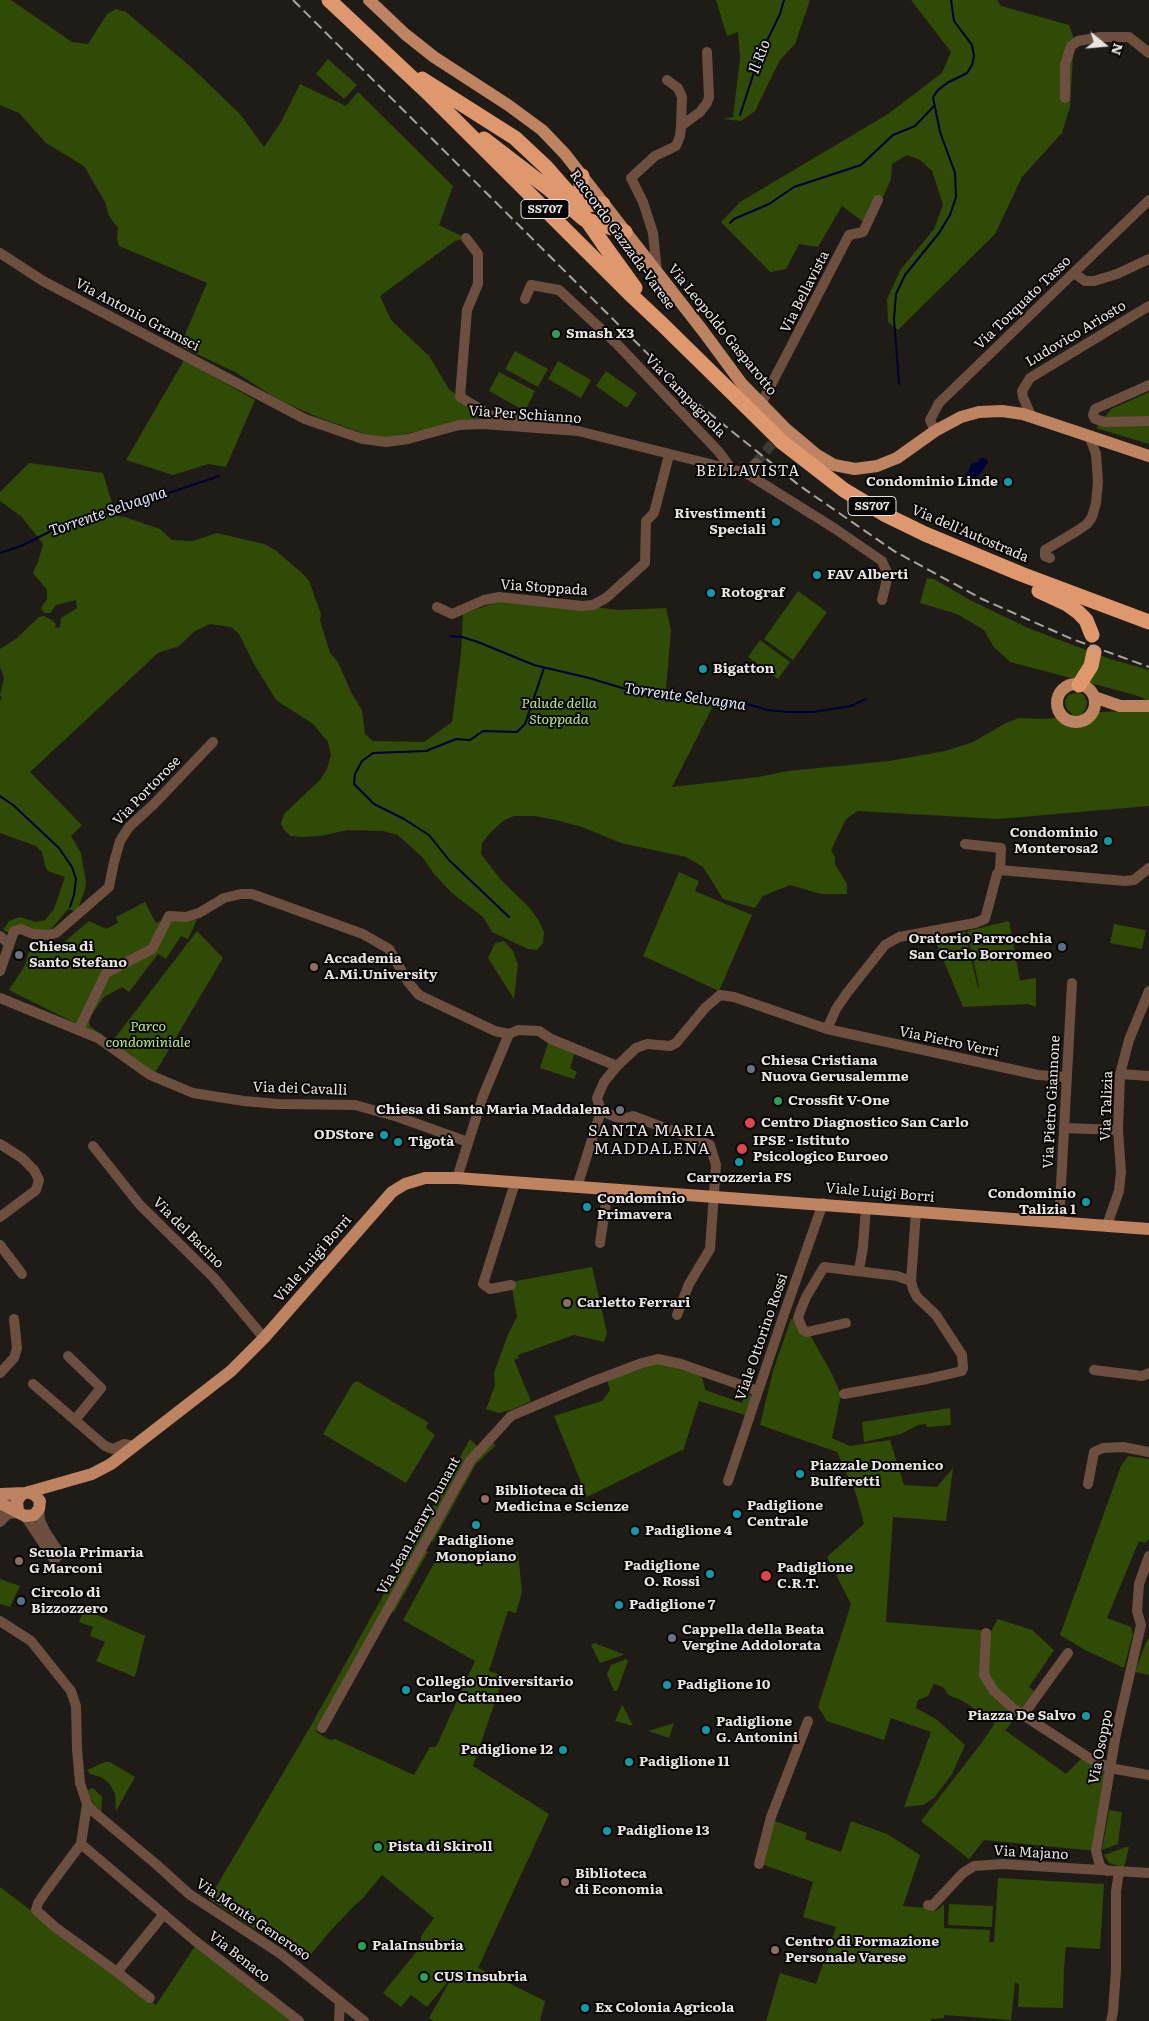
<!DOCTYPE html>
<meta charset="utf-8">
<style>
body{margin:0}
#map{position:relative;width:1149px;height:2021px;overflow:hidden;background:#1f1b16;font-family:Literata,serif}
canvas{display:block}
.north{position:absolute;left:1079px;top:20px;width:50px;height:50px;-webkit-text-stroke:4px #080605;paint-order:stroke;rotate:107deg;font-size:14px;font-weight:700;line-height:20px;text-align:center;color:#e7e4e1}
.north::after{content:'';display:block;margin:auto;width:18px;height:22px;background:#e7e4e1;clip-path:polygon(50% 0,100% 100%,50% 72%,0 100%)}
</style>
<div id="map">
<canvas width="1149" height="2021"></canvas>
<div class="north">N</div>
</div>
<script>
const c = document.querySelector('canvas').getContext('2d');
c.lineJoin = 'round';
function paint(path, color) {
  c.fillStyle = color;
  c.fill(path, 'evenodd');
}
function shape(rows) {
  const path = new Path2D();
  for (const r of rows) {
    if (r.length === 3) {
      path.moveTo(r[0] + r[2], r[1]);
      path.arc(r[0], r[1], r[2], 0, 2 * Math.PI);
      continue;
    }
    path.moveTo(r[0], r[1]);
    for (let i = 2; i < r.length; i += 2) path.lineTo(r[i], r[i + 1]);
  }
  return path;
}
function trace(path, color, width, dash) {
  c.strokeStyle = color;
  c.lineWidth = width;
  c.lineCap = dash ? 'butt' : 'round';
  c.setLineDash(dash || []);
  c.stroke(path);
}
function write(font, color, halo, rows, align = 'center') {
  c.font = font + ' Literata,serif';
  c.lineWidth = 4;
  c.setLineDash([]);
  c.textBaseline = 'middle';
  c.strokeStyle = halo;
  c.fillStyle = color;
  for (const [text, x, y, turn = 0] of rows) {
    c.save();
    c.translate(x, y);
    c.rotate((+turn || 0) * Math.PI / 180);
    c.textAlign = isNaN(turn) ? turn : align;
    if (halo) c.strokeText(text, 0, 0);
    c.fillText(text, 0, 0);
    c.restore();
  }
}
const green = shape([
 [0,0,11,0,72,42,88,44,107,14,116,9,126,12,191,67,240,114,264,147,281,122,300,84,346,106,358,92,453,186,439,225,466,238,455,241,380,296,391,320,429,356,449,389,473,408,492,416,375,440,360,432,317,417,277,399,235,372,180,346,207,283,119,246,117,239,118,228,109,216,105,202,84,166,46,143,19,113,0,105],
 [716,0,810,0,795,44,780,60,755,111,741,121,723,119,733,117,740,58,738,32,727,36],
 [911,0,997,0,1001,6,1069,25,1074,39,1070,107,1062,133,1022,177,995,234,898,330,888,322,887,299,901,269,934,229,943,205,932,171,920,160,907,155,892,164,891,179,870,227,842,206,818,247,799,244,786,269,770,272,721,222,740,202,888,114,942,73,951,52],
 [328,59,357,85,344,99,316,74],
 [515,351,548,369,538,387,505,369],
 [184,360,255,400,226,467,208,464,173,475,126,460],
 [558,361,591,380,581,398,548,379],
 [606,371,637,393,627,408,596,386],
 [499,372,535,391,525,411,489,391],
 [1149,392,1149,444,1096,428,1111,409],
 [29,463,103,473,116,516,125,517,160,529,172,540,193,541,217,533,264,544,275,550,302,573,309,581,321,614,320,620,330,653,338,662,352,694,362,710,365,734,373,741,424,742,452,722,461,653,463,614,514,596,618,610,666,608,671,630,665,702,718,696,672,787,758,777,788,771,889,761,945,751,973,742,1006,723,1019,718,1046,719,1073,715,1066,708,1065,701,1068,695,1078,692,1084,695,1087,702,1086,709,1082,713,1124,711,1149,705,1149,806,998,819,858,811,846,819,831,850,835,857,835,864,847,884,847,894,821,894,790,885,763,896,755,908,723,899,703,867,686,857,621,843,582,827,556,820,535,816,514,816,503,821,489,834,482,843,481,854,501,880,529,907,539,921,544,932,543,943,537,950,528,949,492,932,483,917,452,893,435,875,423,858,398,835,383,831,348,830,320,836,303,837,291,836,285,831,281,824,284,814,321,779,327,769,331,755,328,742,313,724,276,700,254,664,239,634,231,627,210,624,195,631,179,646,158,653,30,772,82,825,71,836,81,853,86,882,85,889,77,912,68,909,48,933,9,933,3,930,9,921,20,917,36,922,45,920,54,909,65,877,48,871,45,866,42,852,36,846,0,833,0,701,2,698,0,695,4,678,0,667,0,649,17,638,39,617,44,616,52,620,56,624,55,628,60,627,61,618,77,608,76,600,56,605,50,613,44,613,41,608,47,599,47,590,33,573,38,562,43,544,22,517,0,501,0,492],
 [927,578,934,579,968,599,1028,628,1110,659,1149,670,1149,703,1143,698,1135,695,1010,662,993,646,984,630,957,614,920,603],
 [798,591,827,612,793,660,764,639],
 [760,640,790,662,778,679,748,657],
 [679,872,699,881,695,891,752,915,719,991,643,956],
 [145,902,156,923,164,919,150,948,111,968,79,1025,9,990,25,965,32,941,56,949,89,921,106,929,118,923,116,917],
 [192,918,197,920,188,939,181,936,166,959,158,954,129,992,122,987,104,997,92,1014,89,1021,90,1026,100,1034,83,1027,107,975,153,950,168,920],
 [1009,921,1020,980,1016,981,1036,978,1036,1007,1028,1004,963,1007,935,940,965,931,978,988,979,987,967,931],
 [1114,924,1146,930,1142,949,1110,943],
 [197,931,223,958,155,1073,111,1043],
 [504,941,513,951,518,965,514,999,488,958,495,943],
 [548,1043,575,1053,570,1068,577,1072,574,1079,540,1068],
 [592,1267,607,1333,604,1342,574,1335,518,1355,519,1358,514,1360,531,1401,511,1410,499,1413,486,1409,495,1385,494,1374,495,1370,509,1332,517,1317,511,1282],
 [791,1319,797,1320,809,1333,832,1374,841,1395,832,1438,850,1446,890,1440,904,1485,937,1487,953,1468,946,1521,893,1517,886,1622,991,1631,998,1619,1032,1630,1054,1650,1029,1687,1034,1691,1006,1730,1002,1728,1066,1774,1083,1757,1110,1768,1096,1851,984,1840,969,1859,921,1821,983,1741,995,1723,963,1701,948,1695,943,1687,934,1684,928,1696,918,1700,916,1708,936,1719,965,1745,952,1774,934,1798,923,1805,904,1807,931,1732,891,1718,884,1740,827,1721,818,1707,851,1604,827,1557,864,1524,856,1494,837,1452,760,1425,773,1371],
 [658,1363,671,1365,702,1376,705,1390,742,1403,745,1393,752,1396,745,1415,699,1401,683,1451,682,1450,587,1497,554,1416,602,1401,610,1390,607,1380,642,1366],
 [357,1381,426,1421,428,1423,426,1428,435,1435,406,1483,323,1434,353,1383],
 [950,1408,951,1425,927,1427,926,1424,918,1425,901,1434,864,1442,862,1422],
 [470,1439,478,1447,468,1457,316,1732,330,1740,335,1739,414,1775,430,1747,436,1747,475,1661,403,1620,437,1558,465,1564,518,1552,522,1592,516,1613,508,1611,489,1671,504,1676,473,1766,549,1814,478,1968,545,2001,540,2021,433,2021,429,2018,452,1977,427,2007,411,1995,401,2007,383,1993,421,1946,421,1936,434,1918,382,1875,362,1899,355,1905,332,1929,307,1959,304,1960,275,1942,209,1899,309,1729],
 [493,1443,496,1445,476,1464,433,1542,430,1540,473,1463],
 [1128,1456,1149,1459,1149,1539,1145,1543,1139,1541,1107,1618,1131,1627,1133,1634,1124,1668,1085,1650,1060,1635,1121,1466],
 [425,1550,428,1552,394,1612,391,1611],
 [0,1579,20,1586,10,1607,0,1604],
 [84,1609,145,1636,135,1677,96,1661,105,1642,90,1636,93,1627,79,1622],
 [1149,1638,1149,1675,1135,1672,1146,1642],
 [594,1643,623,1654,623,1655,600,1663,591,1645],
 [626,1659,628,1661,617,1691,614,1691,607,1674,611,1665],
 [622,1705,623,1706,633,1726,615,1721],
 [674,1723,669,1738,648,1731],
 [105,1762,110,1762,135,1777,116,1811,115,1794,109,1783,101,1777,90,1774,87,1770],
 [93,1788,102,1797,101,1813,90,1798,88,1790],
 [1109,1810,1122,1812,1118,1844,1102,1850],
 [775,1821,807,1833,805,1839,841,1852,851,1821,887,1834,920,1855,903,1906,928,1908,936,1911,944,1904,944,1928,990,1930,989,1942,994,1942,998,1878,1104,1884,1100,1949,1066,1947,1064,1967,1063,2008,1018,2007,1019,1985,1015,1982,1011,2020,944,2015,944,2018,931,2019,930,2021,766,2021,780,1973,816,1984,836,1927,803,1917,813,1882,764,1865],
 [1126,1847,1129,1847,1124,1868,1109,1863,1104,1855],
 [0,1887,156,2005,197,1943,292,2021,0,2021],
 [949,1904,993,1906,992,1927,948,1925]
]);
const water = shape([
 [981,458,986,459,988,462,983,470,978,476,976,476,970,480,966,479,964,475,969,471,971,464,978,462]
]);
const stream = shape([
 [740,115,759,57,780,14,784,0],
 [730,223,734,219,769,204,794,187,861,165,893,135,915,126,934,106],
 [899,384,894,319,896,294,905,275,939,233,950,215,956,197,955,173,940,132,933,97,938,90,947,83,967,73,972,65,974,56,972,45,954,21,951,0],
 [0,553,21,546,65,524,139,503,219,476],
 [451,636,462,637,478,642,534,665,589,678,642,694,732,700,768,710,788,712,813,712,851,706,866,699],
 [0,796,13,805,59,848,72,867,76,879,74,895,70,907],
 [509,917,449,860,429,835,404,819,374,804,354,784,355,774,362,761,373,753,426,751,456,739,470,740,483,731,517,732,525,724,544,668]
]);
const minorTunnel = shape([
 [756,463,781,433]
]);
const minor = shape([
 [667,80,678,88,682,97,681,126],
 [1065,98,1065,65,1071,46,1078,41,1100,37,1129,37,1149,53],
 [466,238,478,254,478,284,467,310,460,397,492,416,547,419,566,425],
 [0,253,43,281,305,419,363,439,386,442,408,439,459,425,483,424,578,431,746,473,756,463],
 [657,272,653,233,643,202,631,178,655,156,676,146,680,136,681,126,700,112,707,103,709,97,707,52],
 [1074,273,1085,281,1094,281,1117,274,1149,259],
 [525,299,531,285,559,290,617,344,719,452,733,471],
 [1149,385,1095,409,1093,415,1095,419,1105,422,1149,421],
 [761,404,849,235,863,232,878,200],
 [1032,418,1023,397,1022,391,1030,378,1149,306],
 [935,431,930,420,939,403,1149,200],
 [746,473,834,528,882,561,888,575,882,600],
 [1050,558,1045,556,1045,550,1077,531,1087,524,1092,517,1096,503,1098,482,1096,454,1090,438],
 [437,607,452,614,484,600,499,597,582,606,593,605,606,598,645,563,646,521,654,513,669,455],
 [1000,870,1125,881,1134,880,1149,868],
 [0,936,9,944],
 [0,971,14,931,21,929,33,934,49,935,56,933,109,887,114,862,120,841,129,827,154,804,213,742],
 [0,998,98,1038,150,1075,193,1093,244,1101,278,1104,355,1105,398,1117,468,1142],
 [79,1029,106,973,152,949,169,916,186,917,199,913,224,898,241,894,252,894,363,934,389,949,408,982,419,995,495,1031,509,1034,483,1096,457,1178],
 [827,1029,836,1009,847,993,885,945,899,937,975,923,985,919,997,874,1000,870,1001,848,965,844],
 [509,1034,518,1030,539,1031,551,1039,617,1066],
 [1120,1074,1149,1076],
 [601,1111,616,1117,626,1118,633,1116,710,1145,716,1165,710,1249,689,1284,677,1315],
 [1064,1128,1118,1130],
 [0,1144,22,1158,34,1170,39,1180,36,1190,0,1217],
 [93,1146,140,1205,214,1278,264,1338],
 [577,1187,601,1111,597,1098,604,1082,617,1066,636,1048,647,1044,670,1046,676,1043,705,1008,720,995,734,997,827,1029,1038,1075,1066,1077],
 [1059,1222,1072,983],
 [1107,1225,1119,1191,1121,1172,1118,1130,1120,1074,1129,1040,1149,991],
 [600,1243,608,1189],
 [0,1245,22,1274],
 [859,1270,863,1247,866,1207],
 [511,1285,490,1289,483,1284,515,1183],
 [846,1323,807,1332,803,1330,801,1325,798,1318,800,1312,806,1297,824,1267,897,1276,911,1281],
 [68,1356,101,1388,75,1420],
 [1094,1370,1142,1376,1149,1373],
 [0,1373,14,1358,17,1348,14,1319],
 [33,1384,105,1446,113,1449,124,1444,133,1446],
 [844,1394,927,1379,962,1371,963,1368,962,1355,936,1315,917,1297,913,1289,911,1281,916,1212],
 [728,1481,782,1320,823,1203],
 [1088,1484,1094,1452,1103,1448,1123,1447,1149,1452],
 [0,1512,12,1499,19,1496],
 [25,1516,53,1558,56,1558,60,1554,45,1531,40,1520,39,1509],
 [0,1522,8,1514,20,1513],
 [0,1621,31,1641,71,1691,76,1706,77,1749,80,1783,87,1804,94,1812,157,1865,189,1894,281,1954,364,2021],
 [986,1633,984,1675,994,1691,1014,1709,1089,1758,1110,1768,1149,1775],
 [1023,1715,1068,1653],
 [322,1728,470,1461,511,1416,589,1383,642,1363,658,1359,681,1364,758,1391],
 [87,1804,81,1844,46,1891,38,1903,36,1910,55,1927,117,1972,164,1914],
 [81,1844,194,1940,299,2021],
 [759,1864,771,1817,808,1721],
 [1107,1871,1100,1866,1096,1851,1116,1734,1141,1625,1137,1611,1139,1584,1149,1556],
 [928,1905,932,1906,963,1873,974,1866,1002,1864,1149,1873],
 [117,1972,150,1998],
 [339,2021,340,2001],
 [1111,2021,1113,2012,1116,1970,1116,1891,1119,1872]
]);
const major = shape([
 [369,0,405,34,434,57,508,105,542,130,565,154,703,331,742,384,785,428,817,455,834,465,855,469,877,466,897,458,935,431,961,417,979,412,1002,411,1023,414,1149,456],
 [1076,703,19],
 [1094,697,1120,706,1149,706],
 [0,1494,25,1493],
 [0,1503,25,1516,34,1515,39,1509,40,1501,35,1495,28,1492],
 [18,1511,17,1501,22,1494,92,1474,111,1464,231,1371,264,1338,392,1192,405,1184,425,1178,457,1178,1149,1229]
]);
const highway = shape([
 [329,0,427,92,629,293,663,325,771,431],
 [422,79,515,138,546,167,566,190],
 [484,139,549,189,584,219,625,232],
 [566,198,583,205,603,204],
 [573,201,580,194,582,176],
 [604,245,635,288],
 [782,442,844,490,886,515,925,534,1021,574,1149,622],
 [1039,591,1067,604,1078,612,1086,620,1092,635],
 [1079,685,1091,666,1094,652]
]);
const rail = shape([
 [293,0,698,404,800,486,894,551,982,599,1072,639,1149,667]
]);
const highwayBridge = shape([
 [566,190,604,245],
 [771,431,782,442]
]);
const markers = [
 [556,334,5,"#2e9e5b"],
 [1008,482,5,"#0f9aa8"],
 [776,522,5,"#0f9aa8"],
 [817,575,5,"#0f9aa8"],
 [711,593,5,"#0f9aa8"],
 [703,669,5,"#0f9aa8"],
 [1108,841,5,"#0f9aa8"],
 [1062,947,5,"#5c6f8a"],
 [19,955,5,"#6b7280"],
 [314,967,5,"#8d6e63"],
 [751,1069,5,"#6b7280"],
 [778,1101,5,"#2e9e5b"],
 [620,1110,5,"#6b7280"],
 [750,1123,6,"#e0444e"],
 [384,1135,5,"#0f9aa8"],
 [398,1142,5,"#0f9aa8"],
 [742,1149,6,"#e0444e"],
 [739,1162,5,"#0f9aa8"],
 [1086,1202,5,"#0f9aa8"],
 [587,1207,5,"#0f9aa8"],
 [567,1303,5,"#8d6e63"],
 [800,1474,5,"#0f9aa8"],
 [485,1499,5,"#8d6e63"],
 [737,1514,5,"#0f9aa8"],
 [476,1525,5,"#0f9aa8"],
 [635,1531,5,"#0f9aa8"],
 [19,1561,5,"#8d6e63"],
 [710,1574,5,"#0f9aa8"],
 [766,1576,6,"#e0444e"],
 [21,1601,5,"#5c6f8a"],
 [619,1605,5,"#0f9aa8"],
 [672,1638,5,"#6b7280"],
 [667,1685,5,"#0f9aa8"],
 [406,1690,5,"#0f9aa8"],
 [1086,1716,5,"#0f9aa8"],
 [706,1730,5,"#0f9aa8"],
 [563,1750,5,"#0f9aa8"],
 [629,1762,5,"#0f9aa8"],
 [607,1831,5,"#0f9aa8"],
 [378,1847,5,"#2e9e5b"],
 [565,1882,5,"#8d6e63"],
 [362,1946,5,"#2e9e5b"],
 [775,1950,5,"#8d6e63"],
 [424,1977,5,"#2e9e5b"],
 [585,2008,5,"#0f9aa8"]
];
const shields = [
 [545,209,48],
 [872,506,48]
];
const shieldNames = [
 ["SS707",545,209],
 ["SS707",872,506]
];
const streetNames = [
 ["Raccordo Gazzada-Varese",622,240,54],
 ["Via Bellavista",805,292,-63],
 ["Via Torquato Tasso",1023,303,-44],
 ["Via Antonio Gramsci",137,315,28],
 ["Via Leopoldo Gasparotto",722,330,51],
 ["Ludovico Ariosto",1076,334,-31],
 ["Via Campagnola",685,396,46],
 ["Via Per Schianno",525,415,4],
 ["Via dell'Autostrada",970,534,23],
 ["Via Stoppada",544,588,4],
 ["Via Portorose",147,791,-46],
 ["Via Pietro Verri",949,1042,12],
 ["Via dei Cavalli",300,1089,2],
 ["Via Pietro Giannone",1052,1102,-87],
 ["Via Talizia",1107,1106,-88],
 ["Viale Luigi Borri",880,1193,5],
 ["Via del Bacino",188,1233,45],
 ["Viale Luigi Borri",313,1259,-49],
 ["Viale Ottorino Rossi",762,1337,-71],
 ["Via Jean Henry Dunant",419,1526,-61],
 ["Via Osoppo",1101,1747,-79],
 ["Via Majano",1031,1853,3],
 ["Via Monte Generoso",253,1920,34],
 ["Via Benaco",239,1957,38]
];
const poiNames = [
 ["Smash X3",566,334],
 ["Condominio Linde",998,482,"right"],
 ["Rivestimenti",766,514,"right"],
 ["Speciali",766,530,"right"],
 ["FAV Alberti",827,575],
 ["Rotograf",721,593],
 ["Bigatton",713,669],
 ["Condominio",1098,833,"right"],
 ["Monterosa2",1098,849,"right"],
 ["Oratorio Parrocchia",1052,939,"right"],
 ["San Carlo Borromeo",1052,955,"right"],
 ["Chiesa di",29,947],
 ["Santo Stefano",29,963],
 ["Accademia",324,959],
 ["A.Mi.University",324,975],
 ["Chiesa Cristiana",761,1061],
 ["Nuova Gerusalemme",761,1077],
 ["Crossfit V-One",788,1101],
 ["Chiesa di Santa Maria Maddalena",610,1110,"right"],
 ["Centro Diagnostico San Carlo",761,1123],
 ["ODStore",374,1135,"right"],
 ["IPSE - Istituto",753,1141],
 ["Psicologico Euroeo",753,1157],
 ["Tigotà",408,1142],
 ["Carrozzeria FS",739,1178,"center"],
 ["Condominio",1076,1194,"right"],
 ["Talizia 1",1076,1210,"right"],
 ["Condominio",597,1199],
 ["Primavera",597,1215],
 ["Carletto Ferrari",577,1303],
 ["Piazzale Domenico",810,1466],
 ["Bulferetti",810,1482],
 ["Biblioteca di",495,1491],
 ["Medicina e Scienze",495,1507],
 ["Padiglione",747,1506],
 ["Centrale",747,1522],
 ["Padiglione 4",645,1531],
 ["Padiglione",476,1541,"center"],
 ["Monopiano",476,1557,"center"],
 ["Scuola Primaria",29,1553],
 ["G Marconi",29,1569],
 ["Padiglione",700,1566,"right"],
 ["O. Rossi",700,1582,"right"],
 ["Padiglione",777,1568],
 ["C.R.T.",777,1584],
 ["Circolo di",31,1593],
 ["Bizzozzero",31,1609],
 ["Padiglione 7",629,1605],
 ["Cappella della Beata",682,1630],
 ["Vergine Addolorata",682,1646],
 ["Collegio Universitario",416,1682],
 ["Carlo Cattaneo",416,1698],
 ["Padiglione 10",677,1685],
 ["Piazza De Salvo",1076,1716,"right"],
 ["Padiglione",716,1722],
 ["G. Antonini",716,1738],
 ["Padiglione 12",553,1750,"right"],
 ["Padiglione 11",639,1762],
 ["Padiglione 13",617,1831],
 ["Pista di Skiroll",388,1847],
 ["Biblioteca",575,1874],
 ["di Economia",575,1890],
 ["Centro di Formazione",785,1942],
 ["Personale Varese",785,1958],
 ["PalaInsubria",372,1946],
 ["CUS Insubria",434,1977],
 ["Ex Colonia Agricola",595,2008]
];
const parkNames = [
 ["Palude della",559,704],
 ["Stoppada",559,720],
 ["Parco",148,1027],
 ["condominiale",148,1043]
];
const waterNames = [
 ["Il Rio",760,57,-69],
 ["Torrente Selvagna",108,512,-19],
 ["Torrente Selvagna",685,697,8]
];
const neighbourhoodNames = [
 ["BELLAVISTA",748,472]
];
const quarterNames = [
 ["SANTA MARIA",652,1131],
 ["MADDALENA",652,1149]
];
paint(green, '#2f4b06');
paint(water, '#000137');
trace(stream, '#000137', 2);
trace(minorTunnel, '#3d3934', 10, [10, 5]);
trace(minor, '#6c4f3f', 10);
trace(major, '#be8361', 12);
trace(highway, '#df976e', 15);
trace(rail, '#a9a5a2', 2, [10, 5]);
trace(highwayBridge, '#df976e', 15);
for (const [x, y, r, color] of markers) {
  const dot = new Path2D();
  dot.arc(x, y, r, 0, 2 * Math.PI);
  c.fillStyle = color;
  c.fill(dot);
  trace(dot, '#080605', 2);
}
for (const [x, y, w] of shields) {
  const box = new Path2D();
  box.roundRect(x - w / 2, y - 9.5, w, 19, 4);
  c.fillStyle = '#080605';
  c.fill(box);
  trace(box, '#e7e4e1', 1);
}
write('bold 12px', '#e7e4e1', null, shieldNames);
write('14px', '#e7e4e1', '#080605', streetNames);
write('bold 14px', '#e7e4e1', '#080605', poiNames, 'left');
write('italic 14px', '#b6e687', '#080605', parkNames);
write('italic 15px', '#dbe4f7', '#080605', waterNames);
c.letterSpacing = '1px';
write('15px', '#e7e4e1', '#080605', neighbourhoodNames);
c.letterSpacing = '0px';
c.letterSpacing = '1px';
write('16px', '#e7e4e1', '#080605', quarterNames);
c.letterSpacing = '0px';
</script>
